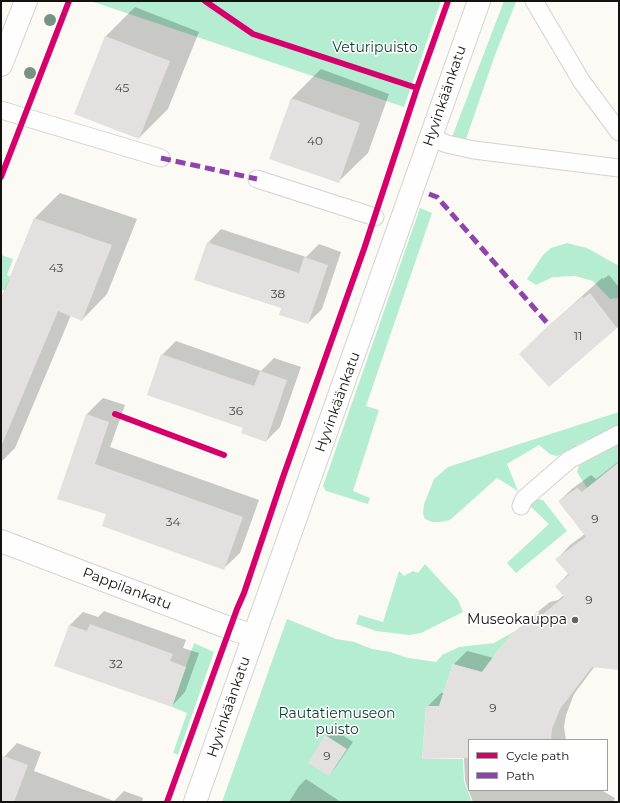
<!DOCTYPE html>
<meta charset="utf-8">
<style>
body{margin:0}
#map{position:relative;width:620px;height:803px;overflow:hidden;background:#fbfaf5;font-family:Montserrat,sans-serif}
canvas{display:block}
.frame{position:absolute;inset:0;border:2px solid #13120f;pointer-events:none}
.legend{position:absolute;left:468px;top:739px;width:140px;height:52px;box-sizing:border-box;background:#fff;border:1px solid #a1a09f;margin:0;padding:5px 7px;list-style:none;font-size:12px;color:#13120f}
.legend li{display:flex;align-items:center;gap:8px;height:20px}
.legend b{width:20px;border:1px solid #a1a09f}
</style>
<div id="map">
<canvas width="620" height="803"></canvas>
<div class="frame"></div>
<ul class="legend">
<li><b style="height:5px;background:#d6006c"></b>Cycle path</li>
<li><b style="height:5px;background:#8e44ad"></b>Path</li>
</ul>
</div>
<script>
const c = document.querySelector('canvas').getContext('2d');
c.lineJoin = 'round';
function paint(path, color) {
  c.fillStyle = color;
  c.fill(path, 'evenodd');
}
function shape(rows) {
  const path = new Path2D();
  for (const r of rows) {
    path.moveTo(r[0], r[1]);
    for (let i = 2; i < r.length; i += 2) path.lineTo(r[i], r[i + 1]);
  }
  return path;
}
function trace(path, color, width, dash) {
  c.strokeStyle = color;
  c.lineWidth = width;
  c.lineCap = dash ? 'butt' : 'round';
  c.setLineDash(dash || []);
  c.stroke(path);
}
function write(font, color, halo, rows, align = 'center') {
  c.font = font + ' Montserrat,sans-serif';
  c.lineWidth = 3;
  c.setLineDash([]);
  c.textBaseline = 'middle';
  c.strokeStyle = halo;
  c.fillStyle = color;
  for (const [text, x, y, turn = 0] of rows) {
    c.save();
    c.translate(x, y);
    c.rotate((+turn || 0) * Math.PI / 180);
    c.textAlign = isNaN(turn) ? turn : align;
    if (halo) c.strokeText(text, 0, 0);
    c.fillText(text, 0, 0);
    c.restore();
  }
}
const green = shape([
 [91,1,441,1,404,107],
 [504,1,516,2,495,55,466,139,452,137],
 [420,208,432,213,366,406,379,410,353,491,370,498,368,504,326,491,323,486],
 [567,243,587,248,619,266,619,298,610,299,593,281,575,276,553,277,536,285,527,279,543,255,551,248],
 [1,255,13,259,7,275,10,277,5,291,1,289],
 [619,412,619,426,578,444,567,453,556,456,550,454,539,445,507,464,518,491,497,478,450,520,441,522,432,522,425,519,423,514,424,504,434,479,448,467],
 [619,444,619,462,587,488,577,472,579,466,589,459],
 [537,499,543,500,567,531,516,573,507,563,549,524,530,506],
 [425,564,458,600,463,612,421,633,409,635,376,631,356,624,359,615,383,622,399,571,404,576,413,571,418,573],
 [287,619,336,639,354,642,372,649,390,652,408,658,436,662,442,655,459,647,494,643,515,631,499,649,482,672,453,664,439,706,426,707,422,759,463,759,464,781,472,802,222,802],
 [194,643,214,652,178,755,173,753,187,713,172,707]
]);
const shadow = shape([
 [135,7,199,32,168,109,139,138,106,36],
 [321,69,389,94,368,153,338,182,291,99],
 [60,193,137,219,107,294,82,320,71,315,15,448,1,462,1,299,34,219],
 [221,229,306,257,319,244,341,252,322,309,308,323,282,308,208,243],
 [609,275,619,287,619,325,617,328,539,335,602,278,603,279],
 [176,341,261,371,274,358,301,367,280,427,266,441,244,427,162,355],
 [103,398,125,405,110,447,259,500,240,553,223,569,108,514,58,498,87,414],
 [619,461,619,669,595,666,574,694,566,715,564,727,566,740,469,740,469,790,601,790,615,798,613,802,473,802,465,781,464,758,427,707,441,693,444,693,454,664,467,651,494,658,516,632,539,613,538,611,529,619,530,618,550,602,558,600,564,595,556,586,569,573,557,559,570,545,585,534,559,501,573,488,591,475,596,479],
 [104,611,186,640,183,648,199,653,185,692,172,706,69,626,83,612,98,617],
 [333,729,353,742,335,768,329,775,326,736],
 [17,743,41,752,34,771,114,801,124,791,143,798,142,802,1,802,1,764,4,757],
 [306,779,341,802,289,802,299,786]
]);
const building = shape([
 [105,36,170,61,139,139,74,114],
 [291,98,360,123,339,183,269,159],
 [34,218,112,245,82,321,58,311,1,447,1,300],
 [207,242,299,273,304,257,328,265,308,324,279,315,281,308,194,280],
 [590,293,617,328,549,387,519,354,549,325,582,297,583,298],
 [161,354,254,386,260,371,287,380,266,442,241,433,243,428,147,395],
 [86,414,109,422,95,464,243,517,224,570,102,526,106,514,57,499],
 [619,462,619,670,592,667,560,709,552,729,551,740,469,740,469,758,422,759,426,706,439,706,453,664,482,672,499,649,515,631,535,615,543,614,564,597,555,586,569,575,555,559,586,537,558,501,577,488,582,492],
 [90,624,173,654,170,661,186,667,172,707,54,666,69,625,87,631],
 [325,735,347,749,329,776,308,763],
 [1,755,28,765,14,802,1,802]
]);
const service = shape([
 [534,1,582,82,619,132],
 [1,110,161,158],
 [431,137,447,144,474,150,619,168],
 [257,179,375,217],
 [521,506,524,499,569,460,619,434]
]);
const minor = shape([
 [1,541,224,626,253,636],
 [195,802,479,1]
]);
const secondary = shape([
 [1,65,26,1]
]);
const quiet = shape([
 [161,158,257,179],
 [429,194,437,197,549,325]
]);
const cycleway = shape([
 [205,1,253,34,417,88],
 [1,177,69,1],
 [115,414,224,455],
 [167,802,237,609,244,593,283,477,364,249,417,88,448,1]
]);
const trees = [
 [50,20],
 [30,73]
];
const markers = [
 [575,620,4,"#646360"]
];
const numberNames = [
 ["45",122,88],
 ["40",315,141],
 ["43",56,268],
 ["38",278,294],
 ["11",578,336],
 ["36",236,411],
 ["9",595,519],
 ["34",173,522],
 ["9",589,600],
 ["32",116,664],
 ["9",493,708],
 ["9",327,756]
];
const parkNames = [
 ["Veturipuisto",375,48],
 ["Rautatiemuseon",337,714],
 ["puisto",337,730]
];
const streetNames = [
 ["Hyvinkäänkatu",445,96,-71],
 ["Hyvinkäänkatu",338,402,-70],
 ["Pappilankatu",127,589,21],
 ["Hyvinkäänkatu",229,707,-71]
];
const poiNames = [
 ["Museokauppa",567,620]
];
paint(green, '#b4edd2');
paint(shadow, '#0003');
paint(building, '#e3e1df');
trace(service, '#d3d2cf', 19);
trace(minor, '#d3d2cf', 24);
trace(secondary, '#d3d2cf', 24);
trace(service, '#fefefe', 17);
trace(minor, '#fefefe', 22);
trace(secondary, '#fefefe', 22);
trace(quiet, '#8e44ad', 5, [10, 5]);
trace(cycleway, '#d6006c', 6);
c.fillStyle = '#789286';
for (const [x, y] of trees) {
  c.beginPath();
  c.arc(x, y, 6, 0, 2 * Math.PI);
  c.fill();
}
for (const [x, y, r, color] of markers) {
  const dot = new Path2D();
  dot.arc(x, y, r, 0, 2 * Math.PI);
  c.fillStyle = color;
  c.fill(dot);
  trace(dot, '#fff', 1.5);
}
write('12px', '#474643', null, numberNames);
write('14px', '#0c3c2b', '#fff', parkNames);
write('14px', '#13120f', '#fff', streetNames);
write('14px', '#13120f', '#fff', poiNames, 'right');
</script>
